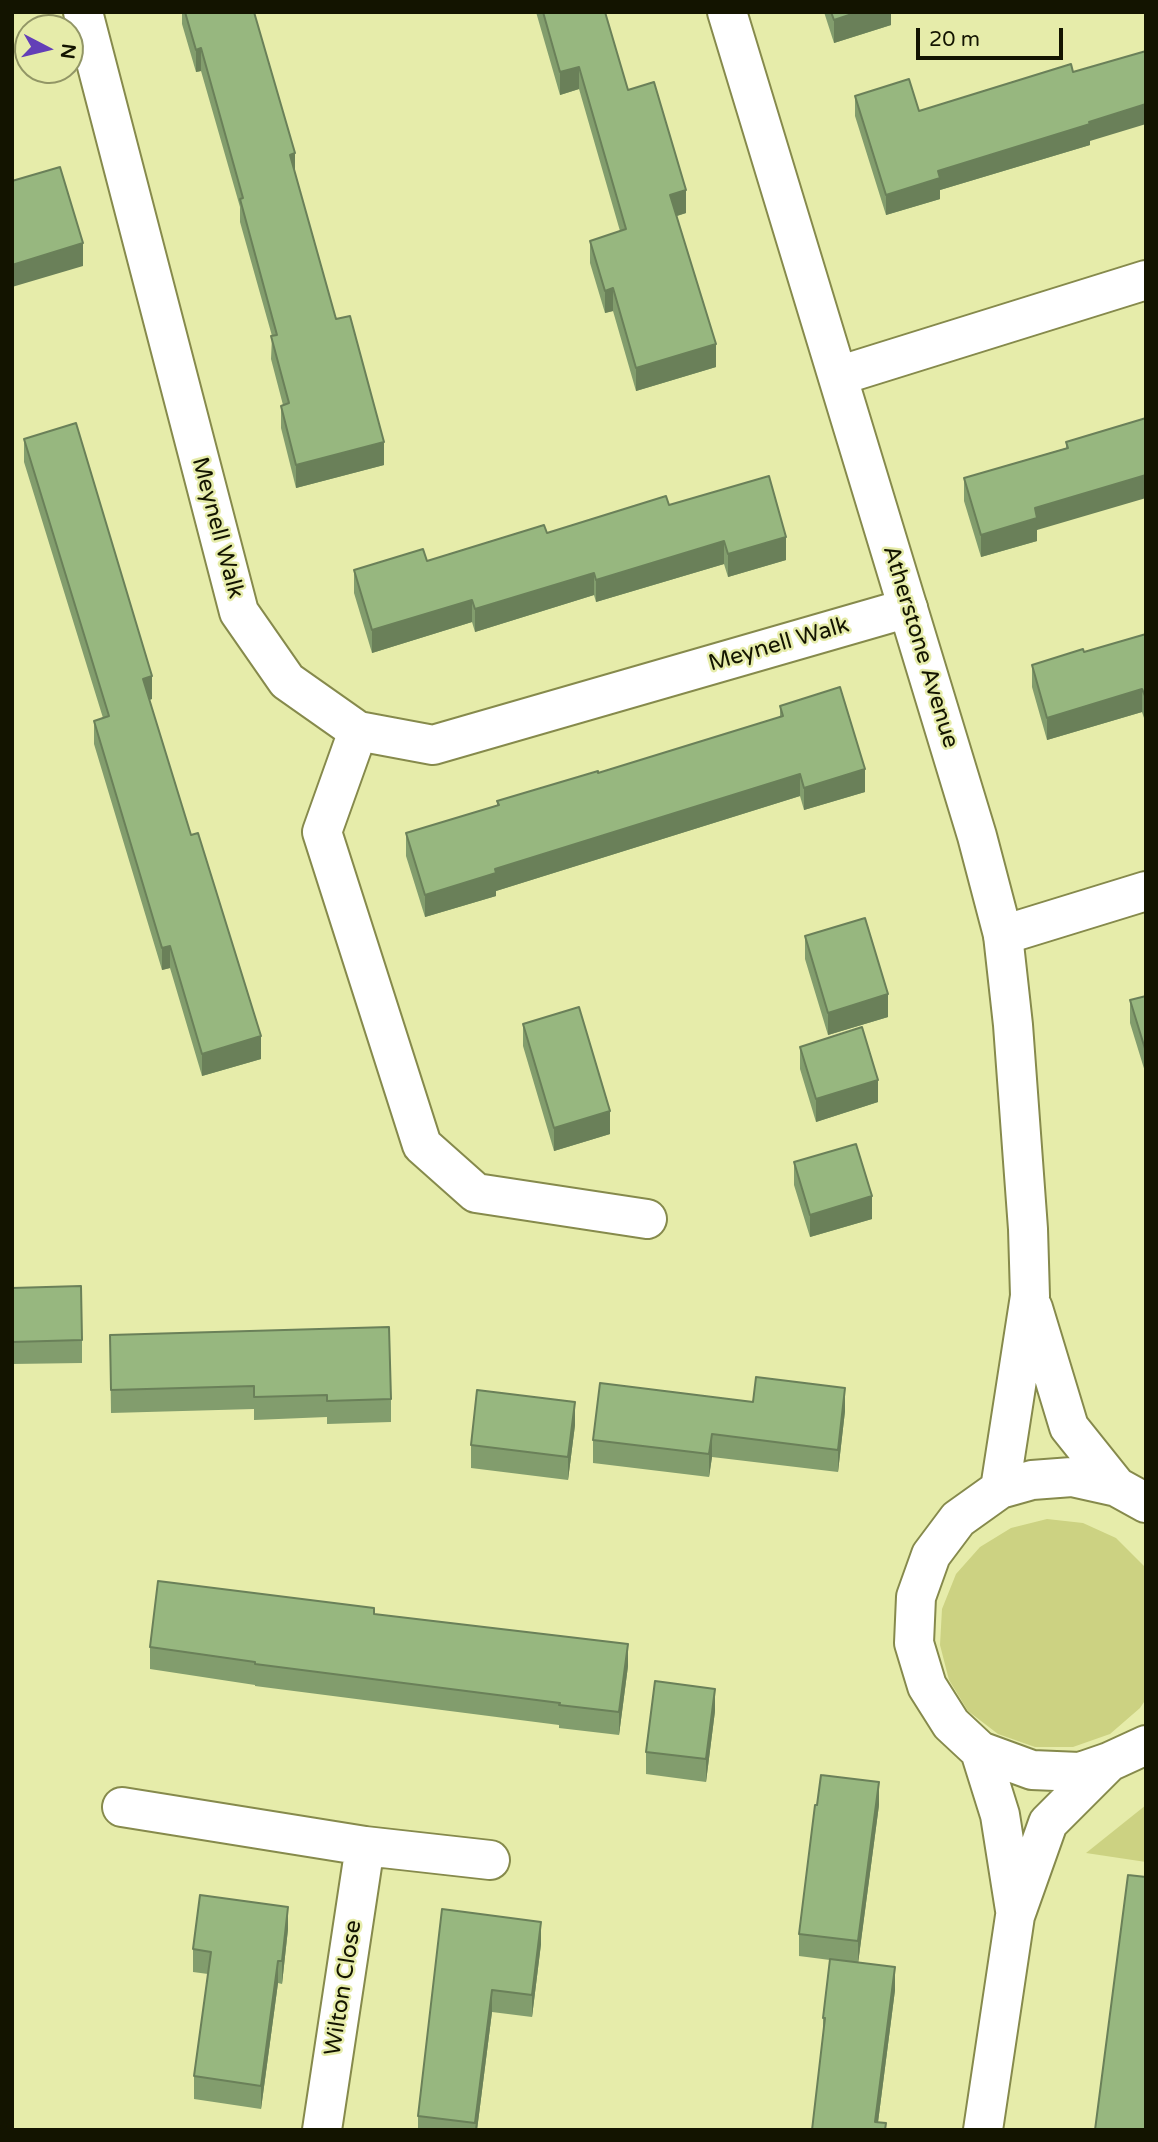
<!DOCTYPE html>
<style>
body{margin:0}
#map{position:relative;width:1158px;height:2142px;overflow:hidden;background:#e6ecaa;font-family:"Varela Round",sans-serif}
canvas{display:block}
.frame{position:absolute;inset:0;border:14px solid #131400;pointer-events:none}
.north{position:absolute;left:14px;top:14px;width:70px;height:70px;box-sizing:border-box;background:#e6ecaa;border:2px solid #929666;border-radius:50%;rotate:97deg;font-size:19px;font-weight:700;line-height:28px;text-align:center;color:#131400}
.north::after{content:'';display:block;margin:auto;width:24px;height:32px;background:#633fb7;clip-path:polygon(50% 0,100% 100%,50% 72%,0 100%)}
.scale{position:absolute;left:916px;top:28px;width:147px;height:32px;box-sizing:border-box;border:4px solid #131400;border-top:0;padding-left:9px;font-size:21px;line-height:24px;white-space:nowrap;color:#131400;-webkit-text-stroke:5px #e6ecaa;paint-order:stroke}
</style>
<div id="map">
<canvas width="1158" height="2142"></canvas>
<div class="frame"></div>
<div class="north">N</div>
<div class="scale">20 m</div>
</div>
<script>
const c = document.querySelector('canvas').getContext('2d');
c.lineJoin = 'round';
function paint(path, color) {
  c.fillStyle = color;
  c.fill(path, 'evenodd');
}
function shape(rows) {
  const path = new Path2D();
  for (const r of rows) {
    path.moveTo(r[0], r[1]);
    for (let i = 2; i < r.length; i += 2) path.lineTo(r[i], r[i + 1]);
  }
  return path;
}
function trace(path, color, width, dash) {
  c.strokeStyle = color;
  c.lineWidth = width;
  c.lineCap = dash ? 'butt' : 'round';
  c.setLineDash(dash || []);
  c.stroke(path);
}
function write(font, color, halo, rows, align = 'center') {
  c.font = font + ' "Varela Round",sans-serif';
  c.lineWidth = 5;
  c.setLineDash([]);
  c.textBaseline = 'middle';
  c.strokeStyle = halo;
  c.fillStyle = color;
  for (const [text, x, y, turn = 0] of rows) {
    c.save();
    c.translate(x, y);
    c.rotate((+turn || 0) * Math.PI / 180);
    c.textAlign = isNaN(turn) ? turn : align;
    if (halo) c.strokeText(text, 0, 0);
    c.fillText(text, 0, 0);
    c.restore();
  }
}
const green = shape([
 [1047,1519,1083,1523,1116,1538,1146,1568,1146,1699,1140,1708,1110,1734,1073,1747,1035,1747,998,1734,968,1711,949,1680,940,1645,942,1609,956,1574,980,1547,1011,1528],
 [1146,1805,1146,1862,1086,1853]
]);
const street = shape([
 [83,12,239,612,287,681,358,731,433,745,908,608],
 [838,376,1146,280],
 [358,731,322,832,422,1145,476,1193,647,1219],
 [1003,935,1146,891],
 [122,1807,365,1846,322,2130],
 [365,1846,490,1860]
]);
const secondary = shape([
 [727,12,977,836,1003,935,1013,1025,1028,1229,1030,1296,1000,1489],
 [1033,1308,1069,1427,1117,1487],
 [1146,1503,1117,1487,1072,1477,1032,1480,1000,1489,958,1519,931,1555,916,1597,914,1643,927,1686,951,1724,980,1751,1032,1770,1080,1772,1109,1762,1146,1745],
 [980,1751,1000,1815,1015,1910],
 [983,2130,1015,1916,1048,1823,1109,1762]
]);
const wall = shape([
 [182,12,254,12,295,175,336,319,384,465,296,488,281,428,281,406,283,405,271,359,272,336,240,222,240,207,201,71,196,72,182,24],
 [536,12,605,12,628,90,686,213,677,216,716,367,636,391,613,311,605,313,590,263,590,241,620,231,579,89,560,95],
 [824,12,891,12,891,25,834,43],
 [855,96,919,111,1090,141,1090,145,940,190,940,199,886,215,855,116],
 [1146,418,1037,530,1037,541,981,557,964,501,964,478,1066,448,1066,442],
 [24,439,152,699,149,700,191,835,261,1059,202,1076,170,968,162,970,94,744,94,721,103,718,24,462],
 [669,505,786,560,728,577,724,564,596,602,594,595,475,632,472,622,372,653,354,593,354,570,427,561],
 [1146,634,1145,721,1142,712,1047,740,1032,687,1032,665,1084,652],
 [780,706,865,792,804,810,800,796,496,891,496,896,425,917,406,856,406,833,497,806,497,801,598,773,780,717],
 [805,936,888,1017,828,1035,805,959],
 [1146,996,1146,1075,1130,1023,1130,1000],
 [523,1024,610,1134,554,1151,523,1046],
 [800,1047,878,1102,816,1122,800,1069],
 [794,1162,872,1219,810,1237,794,1185],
 [12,1288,82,1340,82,1363,12,1364],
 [110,1335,391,1399,391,1422,327,1424,327,1417,254,1420,254,1409,111,1413],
 [753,1402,845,1411,838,1472,712,1457,709,1477,593,1463,593,1440],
 [575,1425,568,1480,471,1468,471,1445],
 [374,1614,628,1666,619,1735,559,1728,559,1725,255,1686,255,1685,150,1669,150,1647],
 [715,1711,706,1782,646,1774,646,1752],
 [879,1805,858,1963,895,1990,878,2122,886,2130,812,2130,823,2039,823,2018,830,1960,799,1956,799,1934],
 [442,1909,541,1944,532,2017,492,2012,477,2130,418,2130,418,2116],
 [288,1929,282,1984,278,1983,261,2109,194,2099,194,2076,208,1974,193,1972,193,1949]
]);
const shadedWall = shape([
 [858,12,891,12,891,25,834,43,834,20],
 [201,48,201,71,196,72,196,50],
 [579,67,579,89,560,95,560,72],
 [1146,104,1146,124,1090,141,1090,145,940,190,940,199,886,215,886,195,938,171],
 [295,153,295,175,290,155],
 [686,190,686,213,670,218,670,195],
 [83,243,83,266,12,287,12,265],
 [613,288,613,311,605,313,605,291],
 [716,344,716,367,636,391,636,368],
 [384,442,384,465,296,488,296,465],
 [1146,475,1146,498,1037,530,1037,541,981,557,981,535,1035,508],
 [786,537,786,560,728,577,728,554],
 [724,541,724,564,596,602,596,580],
 [594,573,594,595,475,632,475,609],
 [472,600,472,622,372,653,372,630],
 [152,676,152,699,143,702,143,679],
 [1142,689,1142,712,1047,740,1047,718],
 [1145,698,1146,698,1145,721],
 [865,769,865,792,804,810,804,788],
 [800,774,800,796,496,891,496,896,425,917,425,895,495,869],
 [170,946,170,968,162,970,162,948],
 [888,994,888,1017,828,1035,828,1013],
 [261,1036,261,1059,202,1076,202,1054],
 [878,1080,878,1102,816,1122,816,1099],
 [610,1111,610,1134,554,1151,554,1128],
 [872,1196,872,1219,810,1237,810,1215],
 [845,1388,845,1411,838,1472,838,1450],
 [575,1402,575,1425,568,1480,568,1457],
 [712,1434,712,1457,709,1477,709,1454],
 [628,1644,628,1666,619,1735,619,1712],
 [715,1689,715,1711,706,1782,706,1759],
 [879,1782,879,1805,858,1964,858,1941],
 [288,1907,288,1929,282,1984,282,1961],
 [541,1922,541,1944,532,2017,532,1995],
 [278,1961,278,1983,261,2109,261,2086],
 [895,1967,895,1990,877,2130,875,2122],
 [492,1990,492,2012,477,2130,475,2130]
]);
const building = shape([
 [185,12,254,12,295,153,290,155,336,319,350,316,384,442,296,465,281,406,289,403,271,336,277,335,240,199,243,198,201,48,196,50,185,12],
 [543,12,605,12,628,90,654,82,686,190,670,195,716,344,636,368,613,288,605,291,590,241,626,229,579,67,560,72,543,12],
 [831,12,858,12,834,20,831,12],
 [1146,51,1146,104,1089,122,1090,124,938,171,940,178,886,195,855,96,909,79,919,111,1071,64,1073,72,1146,51],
 [60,167,83,243,12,265,12,181,60,167],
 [1146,418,1146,475,1035,508,1037,518,981,535,964,478,1068,448,1066,442,1146,418],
 [76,423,152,676,143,679,191,835,198,833,261,1036,202,1054,170,946,162,948,94,721,109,716,24,439,76,423],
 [769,476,786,537,728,554,724,541,596,580,594,573,475,609,472,600,372,630,354,570,423,549,427,561,544,525,547,533,666,496,669,505,769,476],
 [1146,634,1146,698,1142,689,1047,718,1032,665,1083,649,1084,652,1146,634],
 [840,687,865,769,804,788,800,774,495,869,496,873,425,895,406,833,499,805,497,801,598,771,598,773,783,716,780,706,840,687],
 [865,918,888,994,828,1013,805,936,865,918],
 [1146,996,1146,1052,1130,1000,1146,996],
 [579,1007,610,1111,554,1128,523,1024,579,1007],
 [862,1027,878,1080,816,1099,800,1047,862,1027],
 [856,1144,872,1196,810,1215,794,1162,856,1144],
 [81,1286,82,1340,12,1342,12,1288,81,1286],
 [389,1327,391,1399,327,1401,327,1395,254,1397,254,1386,111,1390,110,1335,389,1327],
 [756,1377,845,1388,838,1450,712,1434,709,1454,593,1440,600,1383,753,1402,756,1377],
 [477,1390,575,1402,568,1457,471,1445,477,1390],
 [158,1581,374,1608,374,1614,628,1644,619,1712,559,1705,560,1703,255,1664,255,1662,150,1647,158,1581],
 [655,1681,715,1689,706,1759,646,1752,655,1681],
 [821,1775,879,1782,858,1941,799,1934,815,1805,817,1805,821,1775],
 [1128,1875,1146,1877,1146,2130,1095,2130,1128,1875],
 [200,1895,288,1907,282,1961,278,1961,261,2086,194,2076,211,1952,193,1949,200,1895],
 [442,1909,541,1922,532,1995,492,1990,475,2123,418,2116,442,1909],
 [830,1959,895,1967,875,2122,886,2123,885,2130,812,2130,825,2018,823,2018,830,1959]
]);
const streetNames = [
 ["Meynell Walk",217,528,75],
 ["Meynell Walk",779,645,-16],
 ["Atherstone Avenue",920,647,73],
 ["Wilton Close",344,1988,-81]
];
paint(green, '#ccd282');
trace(street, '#868a4c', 42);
trace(secondary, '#868a4c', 42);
trace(street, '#fff', 38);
trace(secondary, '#fff', 38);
paint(wall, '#829d6d');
paint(shadedWall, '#6a8059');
paint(building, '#97b77f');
trace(building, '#6a8059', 2);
write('23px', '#131400', '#e6ecaa', streetNames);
</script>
